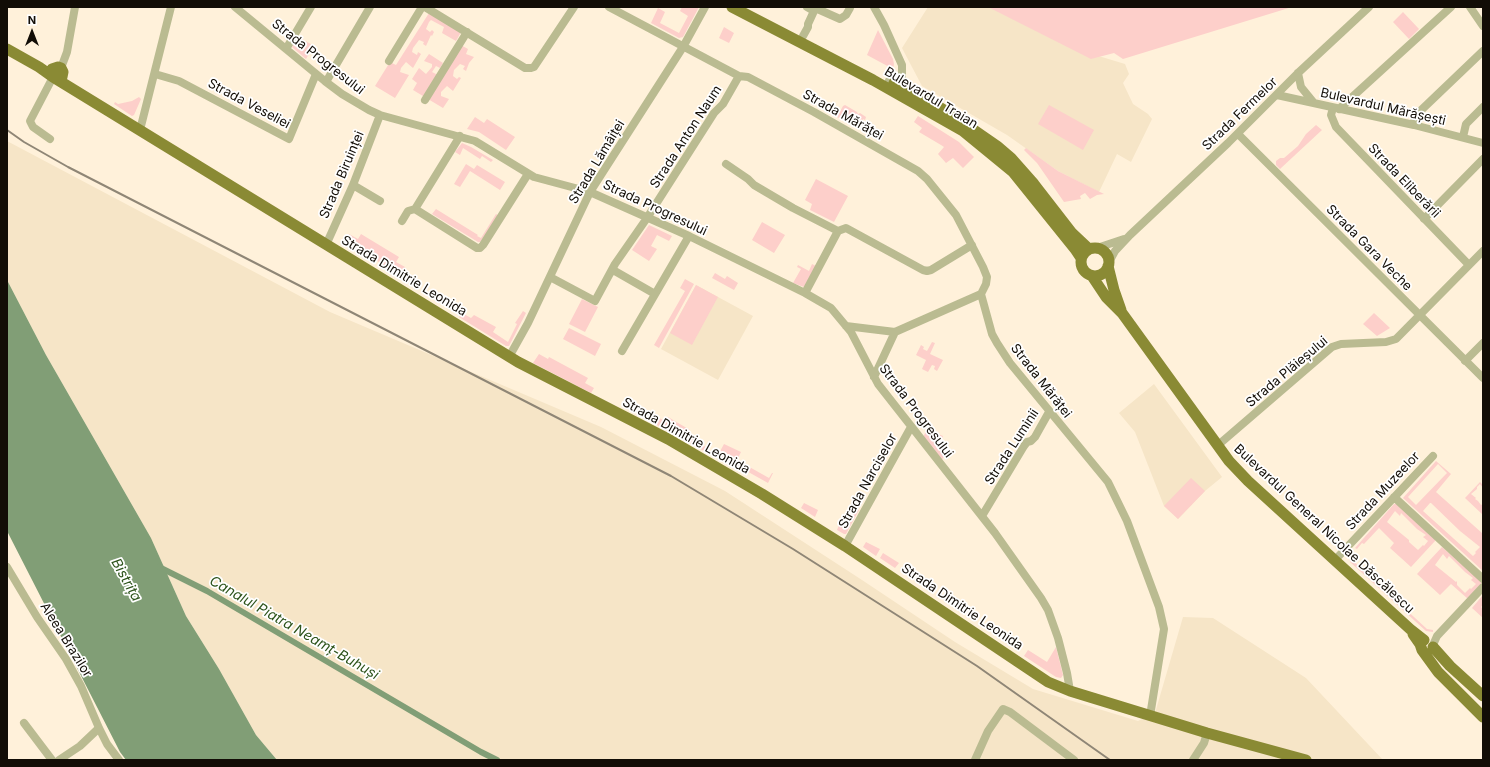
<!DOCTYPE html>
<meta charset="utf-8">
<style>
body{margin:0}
#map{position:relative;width:1490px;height:767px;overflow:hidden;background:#fff1da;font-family:Inter,sans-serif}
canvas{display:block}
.frame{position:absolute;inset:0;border:8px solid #120d06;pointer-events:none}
.north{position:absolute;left:12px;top:12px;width:40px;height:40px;-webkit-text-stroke:3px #fff;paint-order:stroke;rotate:0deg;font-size:11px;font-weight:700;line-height:16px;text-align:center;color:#120d06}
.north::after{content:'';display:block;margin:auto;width:14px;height:18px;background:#120d06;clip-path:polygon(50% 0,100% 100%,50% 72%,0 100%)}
</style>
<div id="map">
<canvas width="1490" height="767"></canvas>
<div class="frame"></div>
<div class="north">N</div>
</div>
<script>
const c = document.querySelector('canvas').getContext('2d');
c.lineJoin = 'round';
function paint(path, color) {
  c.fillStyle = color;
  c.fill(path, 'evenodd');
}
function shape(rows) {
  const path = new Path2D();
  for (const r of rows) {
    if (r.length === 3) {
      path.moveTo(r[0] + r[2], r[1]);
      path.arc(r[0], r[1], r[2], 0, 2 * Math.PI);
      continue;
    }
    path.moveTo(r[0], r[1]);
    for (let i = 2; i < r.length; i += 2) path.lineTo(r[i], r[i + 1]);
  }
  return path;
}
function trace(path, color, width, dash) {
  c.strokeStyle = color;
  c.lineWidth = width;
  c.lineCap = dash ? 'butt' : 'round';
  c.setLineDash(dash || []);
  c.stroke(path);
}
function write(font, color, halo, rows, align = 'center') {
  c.font = font + ' Inter,sans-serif';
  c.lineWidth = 3.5;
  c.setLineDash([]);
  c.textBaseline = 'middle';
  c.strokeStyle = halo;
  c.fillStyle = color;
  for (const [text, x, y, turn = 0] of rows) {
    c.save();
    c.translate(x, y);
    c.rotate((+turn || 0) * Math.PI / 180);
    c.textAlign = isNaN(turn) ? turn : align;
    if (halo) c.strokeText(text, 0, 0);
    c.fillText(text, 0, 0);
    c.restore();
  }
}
const built = shape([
 [928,7,1031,7,1082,51,1125,64,1129,74,1123,83,1133,104,1148,114,1152,119,1131,162,1117,154,1099,192,1058,171,1007,135,922,86,902,48],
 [7,141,330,312,601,427,725,491,862,580,955,642,1033,689,1138,721,1155,713,1183,617,1213,618,1306,678,1383,760,277,760,256,735,219,669,186,616,151,538,46,355,7,280],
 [696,285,753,316,718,380,661,349],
 [1154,384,1222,477,1205,491,1178,519,1164,506,1135,432,1119,413]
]);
const green = shape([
 [682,7,699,7,683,37,679,38,651,23,658,8,665,12,660,23,679,33,688,16,680,11],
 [988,7,1292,7,1123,59,1114,53,1091,59],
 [1403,12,1419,29,1409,39,1393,22],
 [429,13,461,32,456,41,442,33,444,27,431,20,429,22,426,29,430,32,432,30,434,32,432,36,431,35,426,46,423,44,424,42,419,40,413,48,412,52,417,55,418,52,421,54,413,68,406,62,401,68,400,72,409,75,395,98,375,86,390,62,396,65],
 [724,27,734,33,729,43,719,38],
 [878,30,893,59,894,64,893,69,867,55],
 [299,37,314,46,306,59,292,47],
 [459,44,468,49,466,54,474,57,469,63,466,71,463,69,465,66,460,64,454,70,453,76,457,79,459,77,461,78,453,91,447,86,441,92,441,96,449,99,443,108,413,90,417,83,412,79,419,68,426,74,432,67,432,64,424,61,429,54,443,63,440,68,436,66,432,72,440,76],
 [139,97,141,99,134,115,132,116,114,104,115,102,118,104,132,101],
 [845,105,857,112,858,114,860,113,866,117,865,120,863,119,859,129,837,117,843,106],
 [1049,105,1094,130,1083,150,1038,124],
 [918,116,959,142,974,157,963,168,953,158,946,163,938,154,944,147,941,145,919,132,922,128,914,122],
 [475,117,484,123,487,119,515,137,506,150,479,132,467,129],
 [1316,125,1322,130,1280,169,1276,165,1276,161,1280,158,1284,158,1298,146,1306,134],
 [462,143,471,147,493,160,491,162,482,156,480,159,463,148,460,155,455,152],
 [1026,148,1058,171,1104,194,1097,195,1090,199,1085,193,1080,196,1081,199,1064,202,1037,163,1024,150],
 [466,164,474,169,477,165,505,182,500,190,470,171,460,187,454,184],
 [816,179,848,196,834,222,810,210,812,204,805,200],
 [436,209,478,235,477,236,481,238,496,214,499,216,480,242,478,242,432,214],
 [762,222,785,235,774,253,752,240],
 [649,225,672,236,669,241,657,235,651,246,657,249,649,261,632,250],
 [349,234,358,239,361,234,399,257,396,262,405,267,400,275,345,241],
 [812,264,816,266,804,287,793,283,801,269,797,267,798,265,809,271],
 [715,273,725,279,727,276,738,283,734,290,712,278],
 [685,279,694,284,659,348,654,345,685,291,680,288],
 [696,285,718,297,692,345,670,333],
 [582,299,598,307,585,332,569,324],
 [523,311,526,313,509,346,506,346,459,317,462,313,471,318,474,315,496,327,493,332,508,342,517,324,515,323],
 [1374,313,1390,328,1377,336,1363,324],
 [569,328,601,344,595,356,563,339],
 [932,342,935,343,930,354,943,360,937,371,934,369,935,366,932,365,928,372,922,369,926,360,916,355,921,345,924,347,923,349,927,351],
 [539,354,548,359,549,357,588,378,585,383,594,388,591,393,533,363],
 [649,414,666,421,668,417,690,430,688,434,703,442,702,445,706,447,704,451,648,420,647,418],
 [928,428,931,430,931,431,943,436,940,443,948,448,942,460,923,437],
 [724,444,741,452,737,460,769,478,772,473,773,473,768,483,718,455],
 [1436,461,1451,474,1436,492,1482,533,1483,532,1483,571,1403,498],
 [1438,464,1447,473,1416,505,1408,497],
 [1430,503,1431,503,1460,531,1480,547,1475,552,1476,553,1473,556,1423,511],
 [1191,478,1205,491,1178,519,1164,506],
 [1480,482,1483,485,1483,488,1480,484,1477,487,1477,489,1471,494,1476,498,1475,499,1478,501,1481,505,1483,504,1483,515,1465,498],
 [804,503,818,510,815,517,801,508],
 [1394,504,1397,504,1435,539,1435,541,1411,567,1390,548,1394,543,1379,528,1364,544,1362,543,1357,549,1355,548],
 [1395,511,1400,516,1401,513,1417,529,1426,535,1423,537,1428,541,1424,546,1423,545,1418,550,1409,542,1409,540,1387,522],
 [856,508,859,510,846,534,844,534,837,530,839,525,844,528,848,524],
 [866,542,880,549,876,556,863,547],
 [1442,547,1482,582,1481,585,1468,599,1451,584,1440,595,1417,574],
 [1443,554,1447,559,1449,556,1465,572,1473,578,1471,580,1476,584,1471,589,1470,588,1465,593,1457,585,1457,581,1456,582,1435,565],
 [883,553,899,563,895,568,880,558],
 [1349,557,1427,629,1433,630,1433,632,1426,631,1350,562],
 [1483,595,1483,605,1481,607,1483,609,1483,618,1472,608],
 [1056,647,1063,675,1061,678,1056,677,1024,656,1028,650,1047,662]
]);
const water = shape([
 [7,280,46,355,151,538,186,616,219,669,256,735,277,760,126,760,120,752,7,531]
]);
const canal = shape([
 [159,567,207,591,481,752,497,760]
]);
const minor = shape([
 [235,7,326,82,342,94,369,110,380,115,475,141,534,177,590,192,689,236,805,293,831,308,851,332,878,384,995,533,1041,598,1048,610,1058,638,1067,673,1070,691],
 [425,7,525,68,531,68,534,67,574,7],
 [609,7,739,76,748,77,814,112,918,171,927,179,956,215,983,267,987,277,986,284,981,294,992,334,997,343,1010,363,1108,482,1127,521,1159,607,1164,629,1150,716],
 [813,7,840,19,846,15,850,8],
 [874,7,884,25,902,65,902,77,900,79,889,81],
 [1470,7,1483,26],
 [803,36,808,27,808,24,814,11,807,7],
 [286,49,311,7],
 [389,61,422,7],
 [61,68,67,52,75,7],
 [1298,73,1301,87,1314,103],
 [155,74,179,81,289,139,316,74],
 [326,82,370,7],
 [1277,95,1414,125,1483,143],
 [425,100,467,32],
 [1333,108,1331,115,1336,127,1469,265],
 [1339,109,1451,7],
 [1414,125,1415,116,1483,51],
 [140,130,171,7],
 [1238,134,1483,378],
 [1463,137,1466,124,1483,107],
 [50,139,33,127,30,121,53,77],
 [726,164,748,179,754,185,793,208,838,231,846,228,923,270,927,271,931,270,972,245],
 [353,185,380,201],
 [415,209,477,248,480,248,483,245,528,174],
 [1424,219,1483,159],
 [402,221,408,211,415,209,460,136],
 [326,245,353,185,380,115],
 [1097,248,1124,239],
 [1109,262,1115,251,1130,235,1228,143,1298,73,1369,7],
 [613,270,655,294],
 [550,277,595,301,615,264,647,218,714,113,723,104,739,76],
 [805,293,838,231],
 [846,326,895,332,981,294],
 [622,351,689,236],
 [509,357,528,323,590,192,683,47,705,7],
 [1465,361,1483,343],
 [874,377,895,332],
 [1217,446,1332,347,1341,344,1386,342,1396,339,1483,251],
 [1394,497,1483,579],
 [982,516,1024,446,1027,442,1031,441,1035,437,1049,412],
 [845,546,911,427],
 [1335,560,1433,456],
 [7,567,37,617,66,659,81,686,99,728,107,744,119,760],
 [1433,645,1437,636,1483,587],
 [24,723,52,760],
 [59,760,80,746,99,728],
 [975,760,988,731,1003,709,1010,712,1074,760],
 [1193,760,1204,743,1207,733]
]);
const major = shape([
 [732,7,873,80,963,131,1013,172,1075,249,1081,258],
 [7,49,39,67,53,77,518,362,668,439,762,494,845,546,1048,682,1070,691,1207,733,1306,760],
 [52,69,58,67,61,68,63,72,62,77,56,78],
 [894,83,939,107,958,119,997,146,1011,158,1034,184,1072,233,1089,249],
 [1095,262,14],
 [1108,266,1114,290,1121,310],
 [1092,276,1106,297,1122,313,1229,461,1248,481,1410,629,1424,640],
 [1413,634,1420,644,1422,650,1438,672,1483,717],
 [1433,647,1450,666,1483,696]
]);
const rail = shape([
 [7,130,24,142,68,167,671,476,793,549,977,666,1110,760]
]);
const streetNames = [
 ["Strada Progresului",318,57,38],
 ["Bulevardul Traian",931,98,31],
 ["Strada Veseliei",249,104,28],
 ["Bulevardul Mărășești",1383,107,13],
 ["Strada Fermelor",1240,114,-44],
 ["Strada Mărăței",843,115,29],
 ["Strada Anton Naum",686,137,-57],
 ["Strada Lămâiței",597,162,-59],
 ["Strada Biruinței",342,175,-67],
 ["Strada Eliberării",1404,181,46],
 ["Strada Progresului",655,208,25],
 ["Strada Gara Veche",1369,248,45],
 ["Strada Dimitrie Leonida",404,276,31],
 ["Strada Plăieșului",1287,372,-40],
 ["Strada Mărăței",1041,381,52],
 ["Strada Progresului",916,411,53],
 ["Strada Dimitrie Leonida",686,436,29],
 ["Strada Luminii",1012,447,-57],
 ["Strada Narciselor",868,481,-61],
 ["Strada Muzeelor",1383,491,-47],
 ["Bulevardul General Nicolae Dăscălescu",1324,529,43],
 ["Strada Dimitrie Leonida",962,607,34],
 ["Aleea Brazilor",66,640,58]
];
const waterNames = [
 ["Bistrița",126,580,61],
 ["Canalul Piatra Neamț-Buhuși",294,628,30]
];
paint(built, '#f6e5c7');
paint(green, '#fdcfca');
paint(water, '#819e76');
trace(canal, '#819e76', 6);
trace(minor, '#babb91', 8);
trace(major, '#8a8a34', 11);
trace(rail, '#8f8676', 2);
write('13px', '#120d06', '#fff', streetNames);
write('italic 14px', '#2c531a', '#fff', waterNames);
</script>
